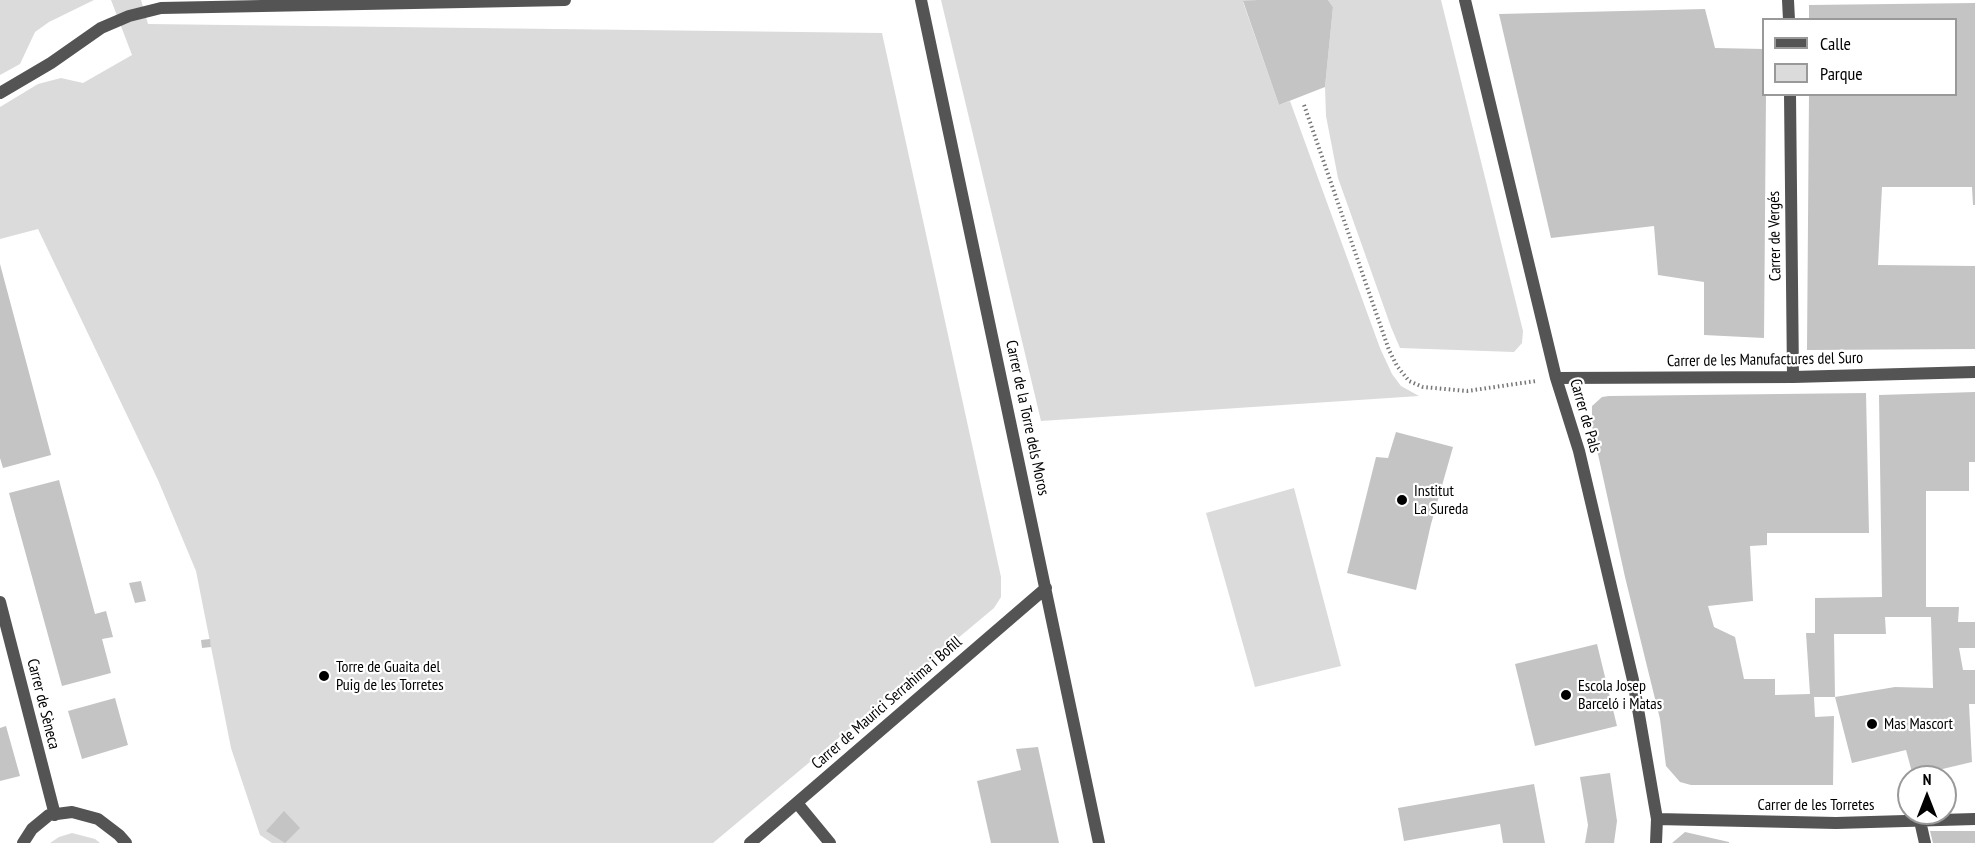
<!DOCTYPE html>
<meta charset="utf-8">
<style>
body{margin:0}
#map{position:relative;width:1975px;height:843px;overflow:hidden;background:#fff;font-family:"PT Sans Narrow",sans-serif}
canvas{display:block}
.legend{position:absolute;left:1762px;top:18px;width:195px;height:78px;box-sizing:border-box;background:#fff;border:2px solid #999;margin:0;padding:8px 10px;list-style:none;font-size:18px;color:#000}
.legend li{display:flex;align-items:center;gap:12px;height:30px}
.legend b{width:30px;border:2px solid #999}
.north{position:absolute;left:1897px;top:765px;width:60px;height:60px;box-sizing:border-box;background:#fff;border:2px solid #999;border-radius:50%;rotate:0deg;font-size:16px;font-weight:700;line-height:24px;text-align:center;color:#000}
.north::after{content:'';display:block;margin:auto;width:21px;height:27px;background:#000;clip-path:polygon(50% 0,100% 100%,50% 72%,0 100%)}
</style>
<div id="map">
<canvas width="1975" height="843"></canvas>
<ul class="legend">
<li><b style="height:8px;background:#545454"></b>Calle</li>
<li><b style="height:16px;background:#dbdbdb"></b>Parque</li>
</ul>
<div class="north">N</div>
</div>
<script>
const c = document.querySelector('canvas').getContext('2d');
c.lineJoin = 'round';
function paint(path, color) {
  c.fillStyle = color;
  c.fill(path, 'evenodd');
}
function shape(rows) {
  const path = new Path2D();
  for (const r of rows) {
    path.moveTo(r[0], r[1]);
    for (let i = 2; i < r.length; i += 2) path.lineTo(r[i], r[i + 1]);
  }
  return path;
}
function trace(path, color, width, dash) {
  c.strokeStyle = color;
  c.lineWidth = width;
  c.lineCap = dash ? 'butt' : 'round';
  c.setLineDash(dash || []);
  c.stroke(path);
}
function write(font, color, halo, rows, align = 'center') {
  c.font = font + ' "PT Sans Narrow",sans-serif';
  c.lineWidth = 4.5;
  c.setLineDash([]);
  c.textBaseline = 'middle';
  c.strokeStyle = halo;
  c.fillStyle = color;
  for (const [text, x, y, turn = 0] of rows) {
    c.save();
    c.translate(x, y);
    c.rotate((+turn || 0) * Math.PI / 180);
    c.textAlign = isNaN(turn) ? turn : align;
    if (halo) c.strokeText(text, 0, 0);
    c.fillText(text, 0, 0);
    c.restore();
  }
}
const green = shape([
 [0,0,94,0,49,22,35,32,20,64,0,75],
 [111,0,141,0,148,24,882,33,1001,577,1001,597,994,608,713,843,272,843,260,835,231,748,196,571,158,480,38,229,0,239,0,107,38,84,61,78,83,83,132,55],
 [941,0,1257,0,1243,2,1279,105,1290,101,1380,348,1392,374,1401,386,1419,396,1041,421],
 [1328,0,1441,0,1523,331,1522,343,1514,352,1400,348,1391,327,1338,178,1326,116,1325,87,1333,7],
 [1294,488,1341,666,1255,687,1206,513],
 [72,833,95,839,100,843,50,843,59,837]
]);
const building = shape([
 [1257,0,1328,0,1333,7,1325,87,1279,105,1243,1],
 [1975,3,1975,205,1973,205,1972,187,1882,187,1878,265,1975,266,1975,349,1807,350,1809,94,1956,94,1956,20,1809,20,1809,5],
 [1705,9,1715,48,1764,49,1764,94,1766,94,1764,338,1704,335,1704,282,1658,275,1654,226,1551,238,1499,14],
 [0,264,51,455,3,468,0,458],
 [1975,392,1975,462,1969,462,1969,491,1926,491,1926,607,1959,607,1958,622,1975,622,1975,648,1959,648,1963,670,1975,670,1975,704,1969,704,1972,762,1913,776,1906,750,1852,763,1835,697,1814,697,1815,717,1834,716,1833,785,1691,785,1680,782,1666,766,1660,719,1625,577,1592,427,1592,406,1602,397,1609,396,1866,393,1869,533,1767,533,1767,545,1750,546,1753,601,1708,606,1714,627,1735,637,1744,679,1775,679,1775,695,1810,694,1806,633,1815,633,1815,598,1882,597,1879,395],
 [1885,617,1931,617,1933,688,1895,687,1835,697,1834,634,1886,634],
 [1396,432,1453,447,1431,524,1416,590,1347,573,1376,457,1388,458],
 [59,480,95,614,106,611,113,637,102,639,111,673,62,686,9,493],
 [141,581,146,601,135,603,129,583],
 [210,639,211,647,202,648,201,640],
 [1597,644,1617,726,1535,746,1515,664],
 [115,698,128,745,82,759,68,711],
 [6,726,20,776,0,781,0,728],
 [1038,747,1059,843,991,843,977,781,1021,770,1016,749],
 [1610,773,1617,821,1614,843,1585,843,1588,825,1580,777],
 [1534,784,1545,843,1503,843,1500,824,1404,841,1398,808],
 [284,811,300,828,285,843,266,831],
 [1930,831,1975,831,1975,843,1933,843],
 [1685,832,1729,842,1729,843,1672,843]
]);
const path = shape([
 [1304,105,1389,350,1397,366,1409,381,1423,387,1467,391,1536,381]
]);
const street = shape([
 [921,0,1099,843],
 [1465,0,1556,378,1579,451,1633,680,1657,819,1656,843],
 [1788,0,1789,20],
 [0,93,51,63,101,28,129,16,161,8,565,0],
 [1790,94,1793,377],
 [1556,378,1793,377,1975,372],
 [0,602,55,815],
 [797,803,830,843],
 [1657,819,1836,823,1975,819],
 [1920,821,1925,843],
 [23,843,32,829,49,815,72,812,98,819,119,835,126,843],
 [750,843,1046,588]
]);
const markers = [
 [1402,500,6,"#000"],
 [324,676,6,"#000"],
 [1566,695,6,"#000"],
 [1872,724,6,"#000"]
];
const streetNames = [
 ["Carrer de Vergés",1775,236,-91],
 ["Carrer de les Manufactures del Suro",1765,360,-1],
 ["Carrer de Pals",1585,416,74],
 ["Carrer de la Torre dels Moros",1027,418,78],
 ["Carrer de Maurici Serrahima i Bofill",887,703,-41],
 ["Carrer de Sèneca",43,704,76],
 ["Carrer de les Torretes",1816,805]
];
const poiNames = [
 ["Institut",1414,491],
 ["La Sureda",1414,509],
 ["Torre de Guaita del",336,667],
 ["Puig de les Torretes",336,685],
 ["Escola Josep",1578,686],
 ["Barceló i Matas",1578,704],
 ["Mas Mascort",1884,724]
];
paint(green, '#dbdbdb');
paint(building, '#c4c4c4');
trace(path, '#767676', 4, [1.5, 3]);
trace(street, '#545454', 12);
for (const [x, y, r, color] of markers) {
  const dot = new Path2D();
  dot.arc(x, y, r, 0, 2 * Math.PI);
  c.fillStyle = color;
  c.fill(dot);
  trace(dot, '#fff', 2);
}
write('16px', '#000', '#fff', streetNames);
write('16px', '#000', '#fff', poiNames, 'left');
</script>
